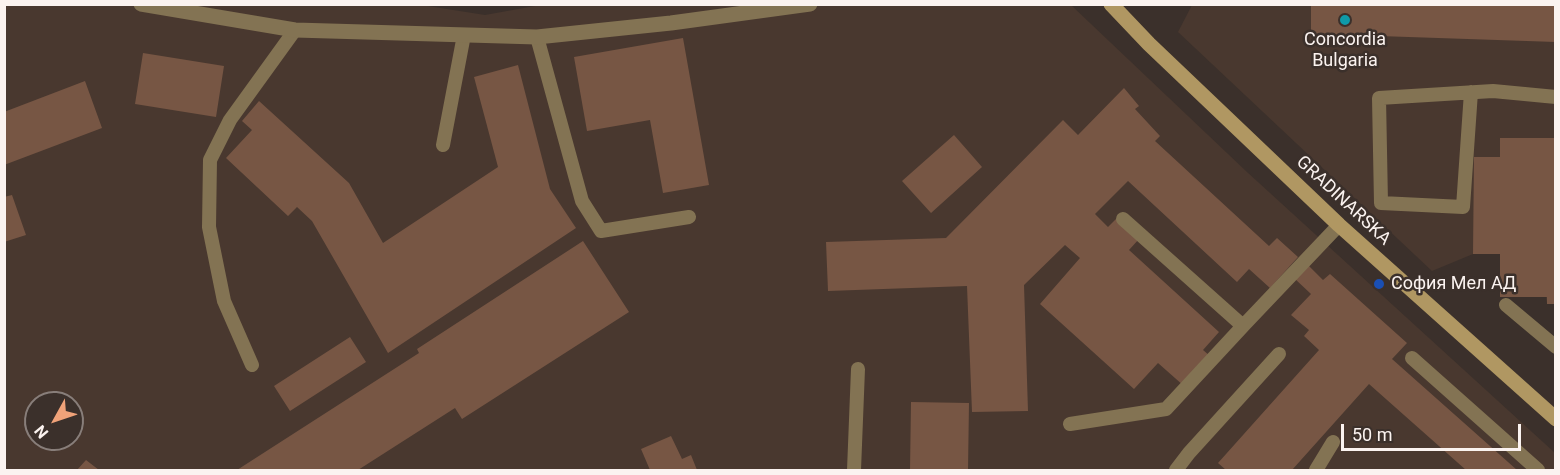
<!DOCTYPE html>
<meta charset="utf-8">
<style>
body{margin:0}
#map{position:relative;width:1560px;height:475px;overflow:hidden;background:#3b302b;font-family:Roboto,sans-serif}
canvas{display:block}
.frame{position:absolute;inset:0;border:6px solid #fbf3f0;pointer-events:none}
.north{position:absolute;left:24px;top:391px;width:60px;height:60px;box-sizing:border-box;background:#3b302b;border:2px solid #887e7a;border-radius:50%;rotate:230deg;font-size:16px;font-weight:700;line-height:24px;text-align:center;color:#fbf3f0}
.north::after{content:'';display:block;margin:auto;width:21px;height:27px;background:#f0a279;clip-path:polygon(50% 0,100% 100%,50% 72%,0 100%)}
.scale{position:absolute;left:1341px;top:424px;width:180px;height:27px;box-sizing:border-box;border:3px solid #fbf3f0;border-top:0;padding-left:8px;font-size:18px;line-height:21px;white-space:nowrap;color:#fbf3f0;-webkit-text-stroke:4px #3b302b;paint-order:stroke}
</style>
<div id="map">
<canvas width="1560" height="475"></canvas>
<div class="frame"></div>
<div class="north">N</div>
<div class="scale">50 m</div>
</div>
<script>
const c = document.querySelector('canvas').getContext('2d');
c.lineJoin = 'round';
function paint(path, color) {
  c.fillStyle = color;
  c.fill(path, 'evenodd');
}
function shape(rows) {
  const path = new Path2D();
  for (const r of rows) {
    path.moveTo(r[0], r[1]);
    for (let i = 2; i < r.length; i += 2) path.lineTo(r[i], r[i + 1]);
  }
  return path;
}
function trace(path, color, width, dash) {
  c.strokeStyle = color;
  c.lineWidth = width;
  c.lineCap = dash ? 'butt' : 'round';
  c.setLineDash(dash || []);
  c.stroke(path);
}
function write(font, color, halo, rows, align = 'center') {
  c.font = font + ' Roboto,sans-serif';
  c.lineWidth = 5;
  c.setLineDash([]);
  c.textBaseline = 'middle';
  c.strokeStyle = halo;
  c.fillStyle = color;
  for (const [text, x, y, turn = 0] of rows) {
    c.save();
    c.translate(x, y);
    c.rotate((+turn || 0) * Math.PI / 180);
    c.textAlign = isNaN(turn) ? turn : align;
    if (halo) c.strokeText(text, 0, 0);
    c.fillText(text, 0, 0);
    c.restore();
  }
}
const built = shape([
 [415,4,485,15,546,4,1071,5,1247,172,1555,453,1555,470,5,470,4,5],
 [36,403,72,403,72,439,36,439],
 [1192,5,1555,5,1555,304,1547,304,1546,297,1500,297,1500,254,1473,254,1432,271,1178,32]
]);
const building = shape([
 [1311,4,1556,4,1556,42,1379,36,1311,37],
 [683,38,709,185,663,193,650,120,587,131,574,57],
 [143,53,224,66,216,117,135,104],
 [518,65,550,189,576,228,388,353,312,221,297,207,288,216,226,158,252,130,242,121,259,101,349,183,383,243,498,167,474,77],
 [85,81,102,128,4,165,4,112],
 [1124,88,1139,106,1135,109,1160,136,1155,141,1269,246,1277,238,1298,257,1270,288,1249,269,1237,282,1128,181,1095,214,1108,227,1116,219,1139,239,1129,250,1219,332,1203,350,1210,356,1184,386,1158,363,1134,389,1040,304,1080,258,1065,245,1024,285,1028,411,972,412,967,286,828,291,826,242,946,238,1063,120,1078,135],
 [954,135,982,167,931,213,902,181],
 [1500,138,1556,138,1556,304,1547,304,1547,297,1500,297,1500,254,1473,254,1474,157,1500,157],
 [12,195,26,235,4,242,4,197],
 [583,241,629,312,462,419,455,408,358,470,237,470,419,353,417,349],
 [1308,265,1323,280,1330,274,1407,343,1392,359,1517,470,1466,470,1369,384,1292,470,1226,470,1218,463,1319,350,1304,336,1309,330,1291,315,1311,294,1294,278],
 [350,337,366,362,290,411,274,386],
 [911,402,969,403,968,470,910,470],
 [671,436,682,459,691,455,697,470,650,470,641,449],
 [86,460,99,470,77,470]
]);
const lane = shape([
 [537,37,582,201,601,231,689,217],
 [1471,92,1463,207,1381,203,1379,98,1493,91,1556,97],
 [443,145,464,35],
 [1123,219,1243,326,1339,225],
 [1506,305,1556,347],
 [1412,358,1538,470],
 [252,365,224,301,209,227,210,160,230,120,295,30],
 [1070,424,1166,409,1243,326],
 [854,470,858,369],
 [1176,470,1189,453,1279,354],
 [1316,470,1333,442]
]);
const street = shape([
 [141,4,295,30,537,37,671,23,810,4]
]);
const secondary = shape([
 [1111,4,1149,44,1339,225,1556,419]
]);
const markers = [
 [1345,20,6,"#0f9aa8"],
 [1379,284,6,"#1a4fb4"]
];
const poiNames = [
 ["Concordia",1345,40],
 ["Bulgaria",1345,61],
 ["София Мел АД",1391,284,"left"]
];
const streetNames = [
 ["GRADINARSKA",1343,201,43]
];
paint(built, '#49382f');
paint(building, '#775644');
trace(lane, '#837353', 14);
trace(street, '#837353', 15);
trace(secondary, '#b09762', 15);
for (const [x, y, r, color] of markers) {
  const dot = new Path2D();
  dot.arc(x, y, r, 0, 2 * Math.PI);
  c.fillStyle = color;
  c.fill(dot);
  trace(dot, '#3b302b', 2);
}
write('18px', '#fbf3f0', '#3b302b', poiNames);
write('18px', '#fbf3f0', '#3b302b', streetNames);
</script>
